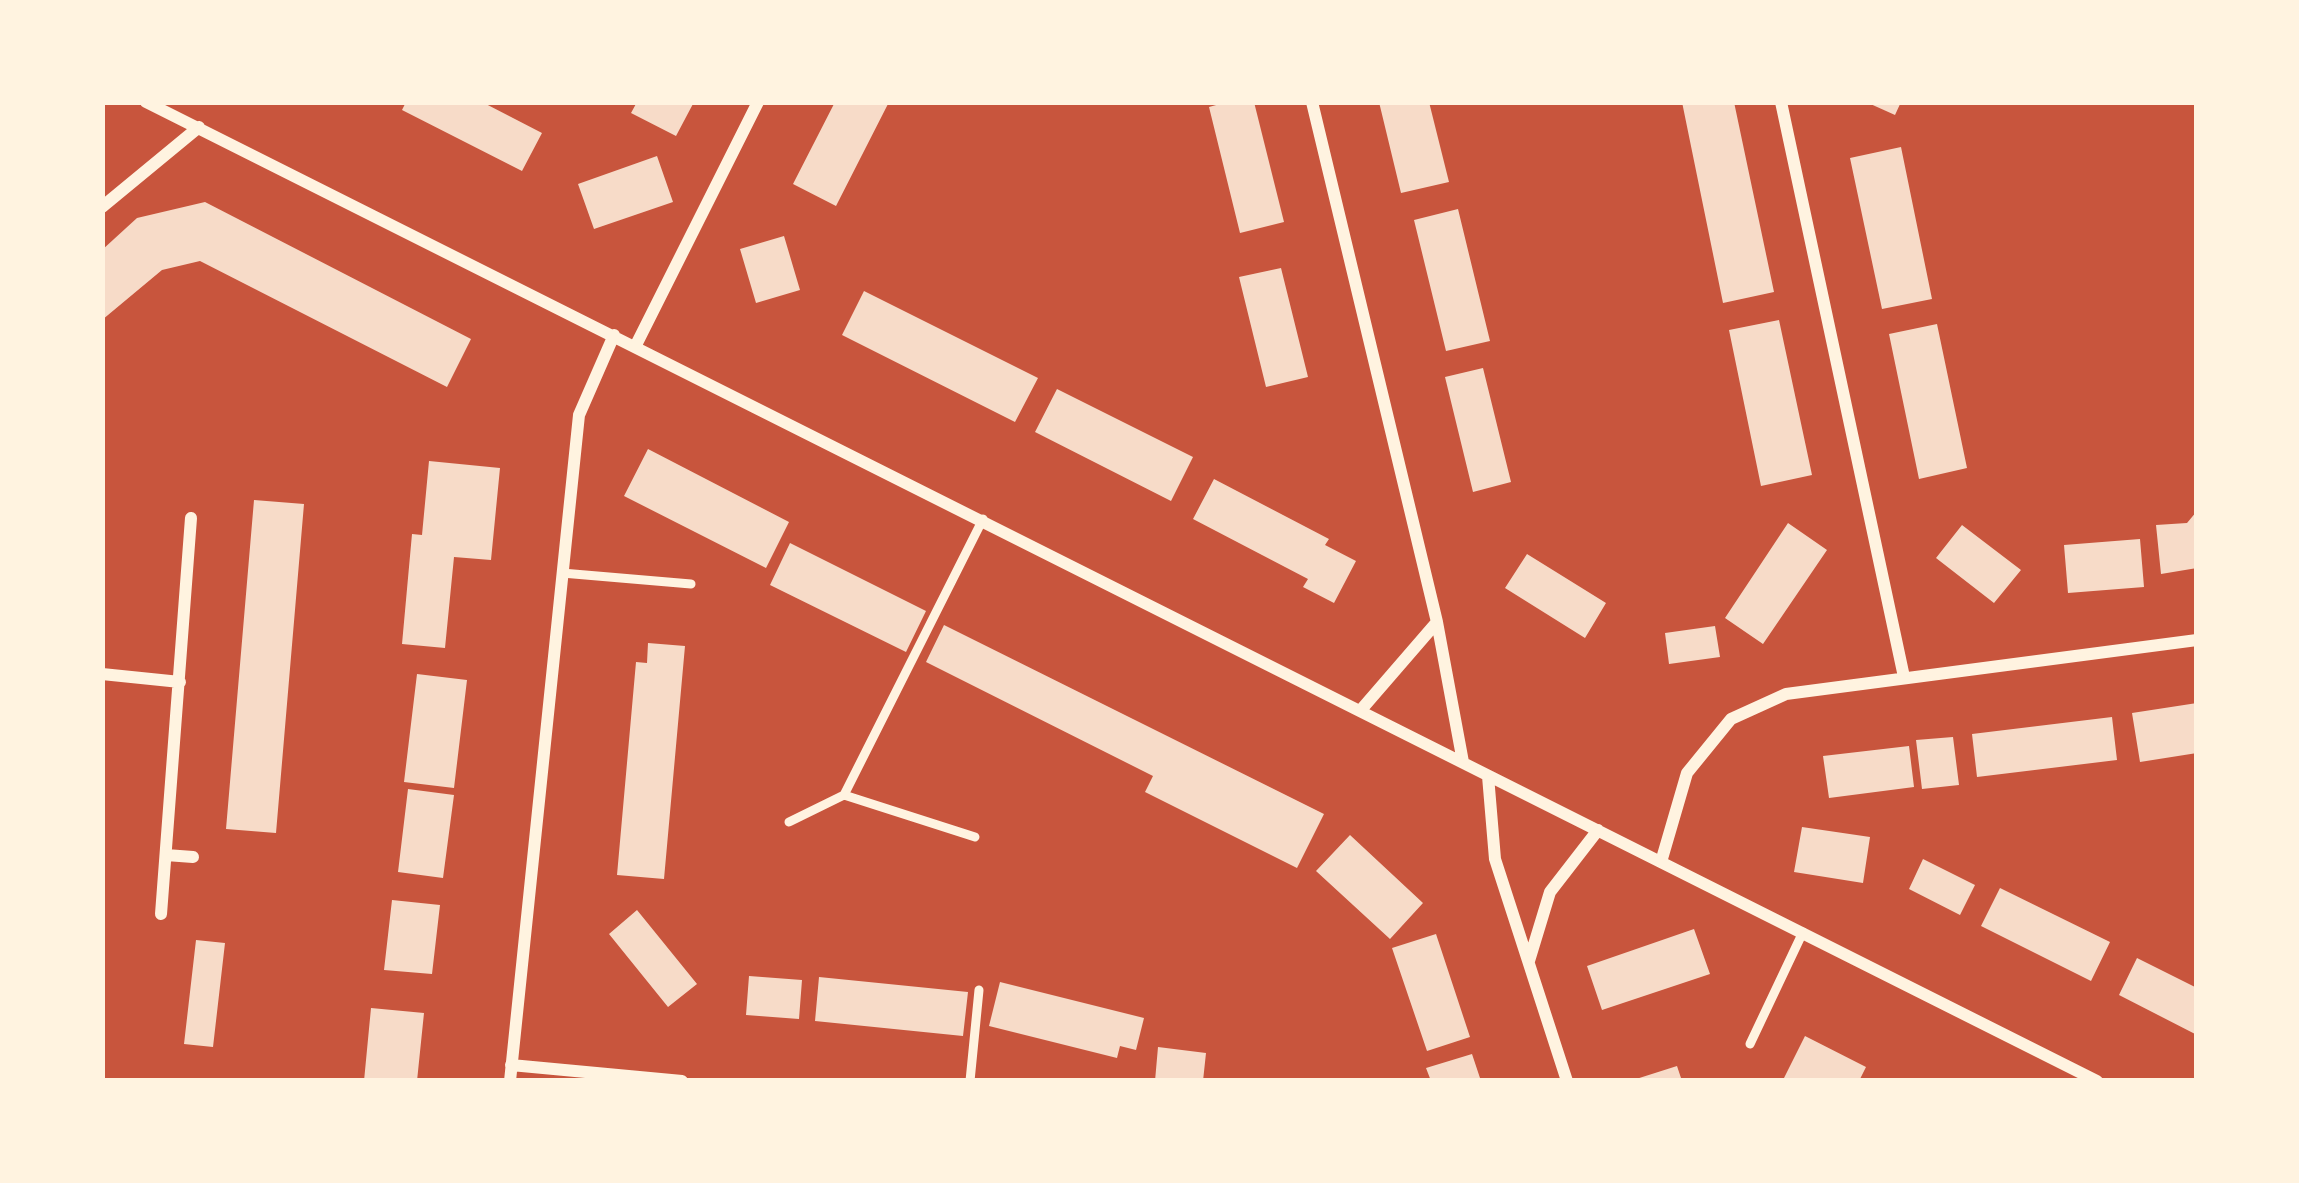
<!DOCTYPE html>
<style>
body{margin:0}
#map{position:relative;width:2299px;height:1183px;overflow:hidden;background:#c8553d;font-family:Figtree,sans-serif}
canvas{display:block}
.frame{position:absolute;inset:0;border:105px solid #fff3e0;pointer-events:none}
</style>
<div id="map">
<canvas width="2299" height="1183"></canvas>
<div class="frame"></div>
</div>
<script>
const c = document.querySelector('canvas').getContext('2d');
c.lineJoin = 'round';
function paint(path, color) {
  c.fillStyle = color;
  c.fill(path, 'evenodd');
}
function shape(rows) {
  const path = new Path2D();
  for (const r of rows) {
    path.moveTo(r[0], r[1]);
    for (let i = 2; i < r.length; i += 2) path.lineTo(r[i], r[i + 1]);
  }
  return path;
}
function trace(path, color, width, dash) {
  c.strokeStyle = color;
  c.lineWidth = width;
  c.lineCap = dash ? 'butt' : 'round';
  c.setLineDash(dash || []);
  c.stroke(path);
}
const building = shape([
 [406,102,482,102,542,133,522,171,402,110],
 [637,102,694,102,676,136,631,113],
 [835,102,889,102,836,206,793,184],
 [1227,102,1254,102,1284,222,1240,233,1209,107],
 [1379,102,1429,102,1449,182,1401,193],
 [1682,102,1734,102,1774,292,1723,303],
 [1866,102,1901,102,1895,115],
 [1901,147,1932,299,1882,309,1850,158],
 [657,156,673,202,594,229,578,184],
 [205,202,471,339,447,387,200,261,162,270,102,320,102,250,137,218],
 [1458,209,1490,341,1446,351,1414,220],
 [784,236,800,290,756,303,740,249],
 [1281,268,1308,377,1266,387,1239,277],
 [864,291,1038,378,1015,422,842,335],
 [1779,320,1812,475,1761,486,1729,330],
 [1937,324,1967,468,1919,479,1889,334],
 [1483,368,1511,482,1473,492,1445,377],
 [1057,389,1193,457,1171,501,1035,432],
 [648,449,789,522,766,568,624,496],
 [429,461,500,468,491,560,454,557,445,648,402,644,412,534,422,535],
 [1214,479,1329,539,1325,545,1356,561,1334,603,1303,587,1308,579,1193,519],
 [254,500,304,504,276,833,226,829],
 [2197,511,2197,568,2161,574,2156,525,2187,523],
 [1788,523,1827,550,1763,644,1725,618],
 [1962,525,2021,570,1994,603,1936,558],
 [2140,539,2144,587,2068,593,2064,545],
 [790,543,926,611,906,652,770,585],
 [1527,554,1606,603,1585,638,1505,588],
 [944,625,1324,814,1297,868,1145,792,1153,776,926,662],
 [1715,626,1720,657,1669,664,1665,633],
 [648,643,685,646,664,879,617,875,636,662,647,663],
 [417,674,467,680,454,788,404,782],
 [2197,703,2197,753,2140,762,2132,713],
 [2112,717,2117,760,1977,777,1972,734],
 [1953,737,1959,785,1922,789,1916,740],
 [1909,746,1914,787,1829,798,1823,756],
 [408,789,454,795,443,878,398,872],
 [1802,827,1870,837,1863,883,1794,872],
 [1350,835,1423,903,1390,939,1316,871],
 [1923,859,1975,885,1960,915,1909,889],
 [2000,888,2110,942,2091,981,1981,926],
 [392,900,440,905,432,974,384,970],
 [637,910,697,984,668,1007,609,934],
 [1694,929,1710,974,1602,1010,1587,966],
 [1436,934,1470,1037,1427,1051,1392,948],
 [196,940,225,943,213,1047,184,1044],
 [2137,958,2197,988,2197,1035,2119,995],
 [749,976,802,980,799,1019,746,1015],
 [819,977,968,992,963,1036,815,1021],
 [1000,982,1144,1018,1136,1050,1120,1046,1117,1058,989,1026],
 [371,1008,424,1013,417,1081,364,1081],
 [1805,1036,1866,1067,1859,1081,1783,1080],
 [1158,1047,1206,1053,1203,1081,1155,1081],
 [1472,1054,1481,1081,1431,1081,1426,1068],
 [1677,1066,1682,1081,1633,1081,1633,1080]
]);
const service = shape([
 [562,573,691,584],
 [789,822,844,795],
 [975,837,844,795,983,519],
 [1750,1044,1803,932],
 [970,1081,979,990]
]);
const minor = shape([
 [146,102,2097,1081],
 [1312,102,1437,622,1463,762],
 [1781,102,1904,677],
 [102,207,199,127],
 [636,345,758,102],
 [102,674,180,682],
 [1360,711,1437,622],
 [1488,776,1495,859,1567,1081],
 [166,855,193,857],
 [1661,862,1687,773,1731,719,1786,694,2197,640],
 [161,914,191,518],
 [1529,961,1550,892,1598,830],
 [511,1065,682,1081],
 [510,1081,579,415,614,335]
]);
paint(building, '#f7dbc8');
trace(service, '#fff3e0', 9);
trace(minor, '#fff3e0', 12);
</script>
